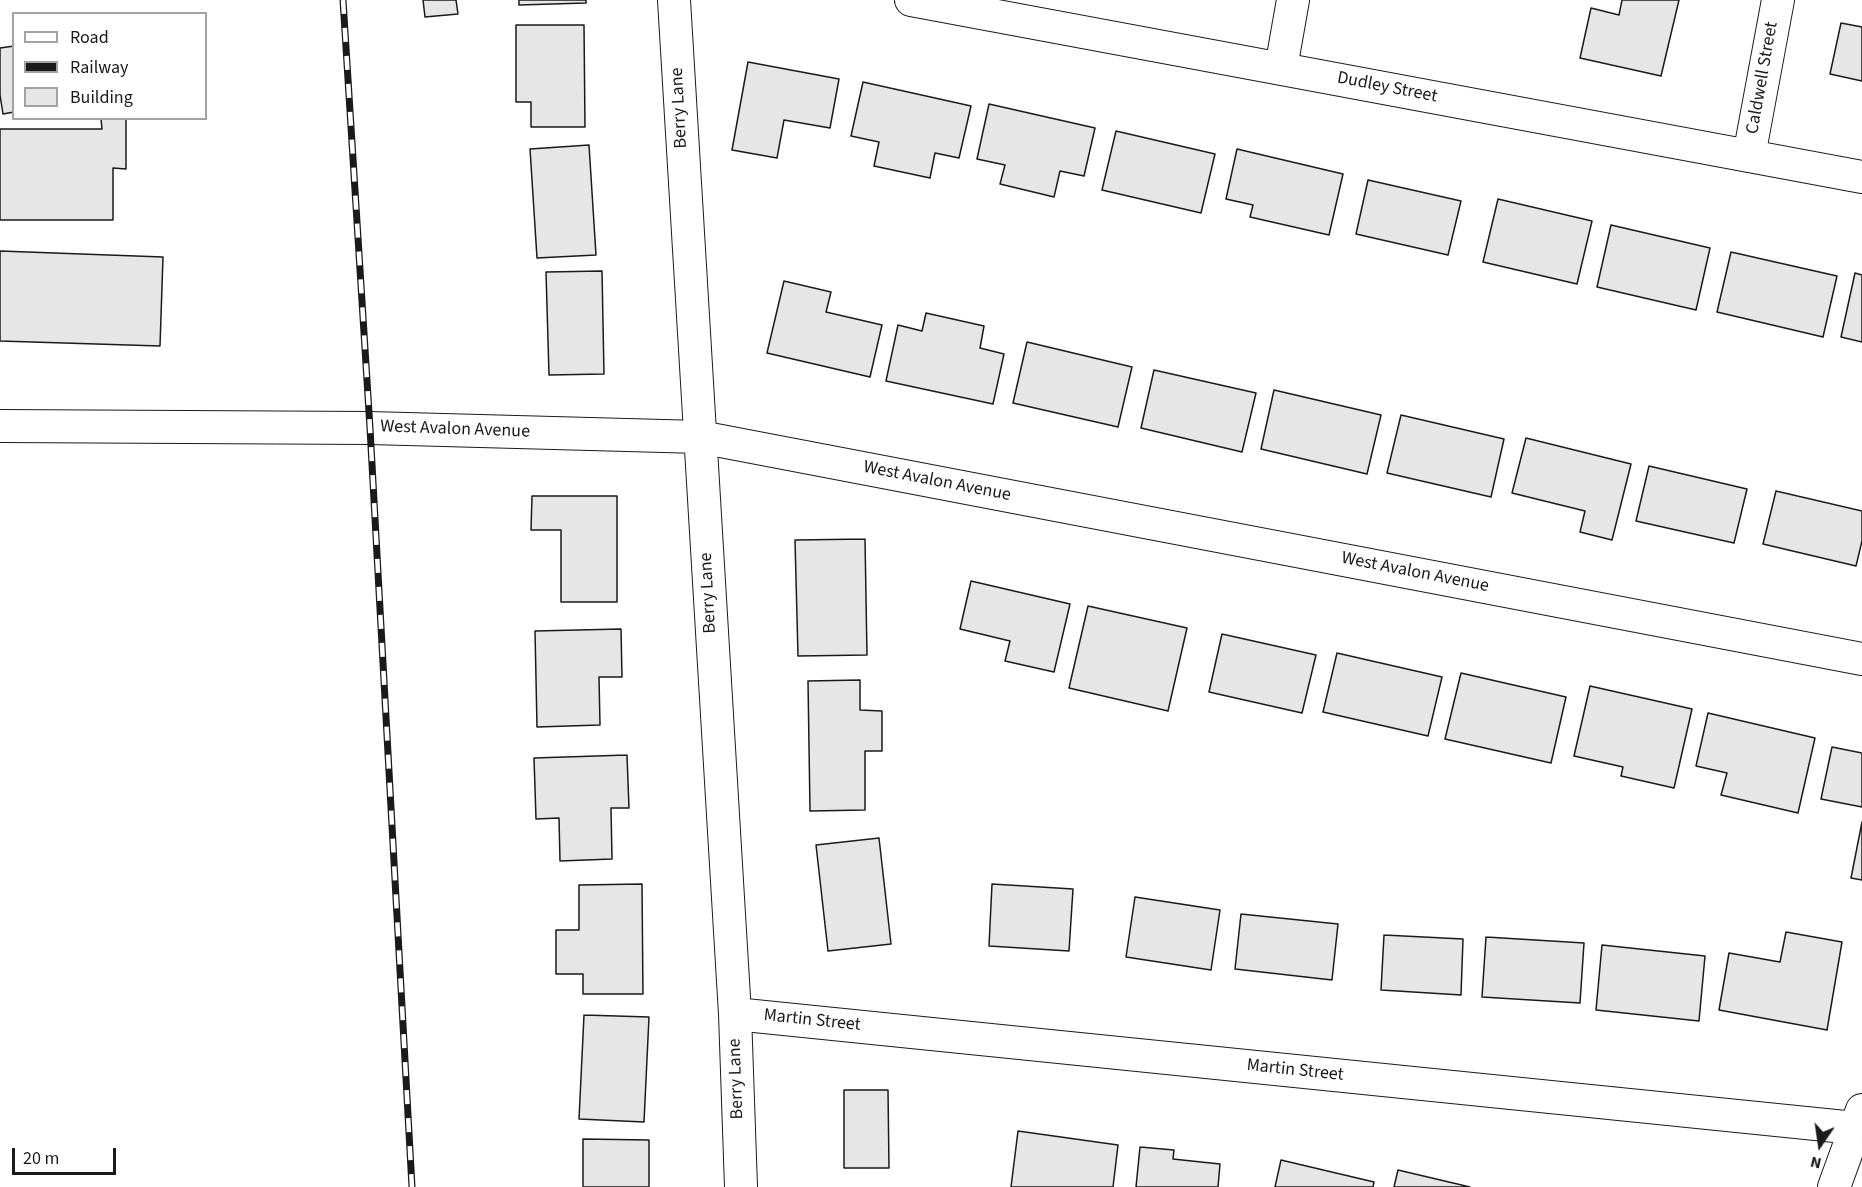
<!DOCTYPE html>
<style>
body{margin:0}
#map{position:relative;width:1862px;height:1187px;overflow:hidden;background:#fff;font-family:"Source Sans 3",sans-serif}
canvas{display:block}
.legend{position:absolute;left:12px;top:12px;width:195px;height:108px;box-sizing:border-box;background:#fff;border:2px solid #a3a3a3;margin:0;padding:8px 10px;list-style:none;font-size:18px;color:#1a1a1a}
.legend li{display:flex;align-items:center;gap:12px;height:30px}
.legend b{width:30px;border:2px solid #a3a3a3}
.north{position:absolute;left:1790px;top:1115px;width:60px;height:60px;-webkit-text-stroke:4px #fff;paint-order:stroke;rotate:193deg;font-size:16px;font-weight:700;line-height:24px;text-align:center;color:#1a1a1a}
.north::after{content:'';display:block;margin:auto;width:21px;height:27px;background:#1a1a1a;clip-path:polygon(50% 0,100% 100%,50% 72%,0 100%)}
.scale{position:absolute;left:12px;top:1148px;width:104px;height:27px;box-sizing:border-box;border:3px solid #1a1a1a;border-top:0;padding-left:8px;font-size:18px;line-height:21px;white-space:nowrap;color:#1a1a1a;-webkit-text-stroke:4px #fff;paint-order:stroke}
</style>
<div id="map">
<canvas width="1862" height="1187"></canvas>
<ul class="legend">
<li><b style="height:8px;background:#fff"></b>Road</li>
<li><b style="height:8px;background:#1a1a1a"></b>Railway</li>
<li><b style="height:16px;background:#e6e6e6"></b>Building</li>
</ul>
<div class="north">N</div>
<div class="scale">20 m</div>
</div>
<script>
const c = document.querySelector('canvas').getContext('2d');
c.lineJoin = 'round';
function paint(path, color) {
  c.fillStyle = color;
  c.fill(path, 'evenodd');
}
function shape(rows) {
  const path = new Path2D();
  for (const r of rows) {
    path.moveTo(r[0], r[1]);
    for (let i = 2; i < r.length; i += 2) path.lineTo(r[i], r[i + 1]);
  }
  return path;
}
function trace(path, color, width, dash) {
  c.strokeStyle = color;
  c.lineWidth = width;
  c.lineCap = dash ? 'butt' : 'round';
  c.setLineDash(dash || []);
  c.stroke(path);
}
function write(font, color, halo, rows, align = 'center') {
  c.font = font + ' "Source Sans 3",sans-serif';
  c.lineWidth = 4.5;
  c.setLineDash([]);
  c.textBaseline = 'middle';
  c.strokeStyle = halo;
  c.fillStyle = color;
  for (const [text, x, y, turn = 0] of rows) {
    c.save();
    c.translate(x, y);
    c.rotate((+turn || 0) * Math.PI / 180);
    c.textAlign = isNaN(turn) ? turn : align;
    if (halo) c.strokeText(text, 0, 0);
    c.fillText(text, 0, 0);
    c.restore();
  }
}
const building = shape([
 [423,0,456,0,458,14,425,17,423,0],
 [519,0,586,0,586,3,519,5,519,0],
 [1622,0,1679,0,1661,76,1580,58,1591,8,1619,15,1622,0],
 [1841,23,1862,27,1862,81,1830,74,1841,23],
 [516,25,584,25,585,127,531,127,531,102,516,102,516,25],
 [14,46,14,112,3,114,0,95,0,48,14,46],
 [748,62,839,79,830,128,784,120,777,158,732,150,748,62],
 [863,82,971,106,959,158,935,153,930,178,874,166,879,142,851,136,863,82],
 [989,104,1095,128,1084,176,1060,171,1054,197,1000,184,1005,165,977,159,989,104],
 [101,119,126,119,126,169,113,168,113,220,0,220,0,129,102,129,101,119],
 [1116,131,1215,154,1201,213,1102,190,1116,131],
 [589,145,596,255,537,258,530,149,589,145],
 [1237,149,1343,174,1329,235,1250,217,1253,205,1226,199,1237,149],
 [1368,180,1461,201,1448,255,1356,234,1368,180],
 [1498,199,1592,221,1577,284,1483,262,1498,199],
 [1611,225,1710,248,1696,310,1597,287,1611,225],
 [0,251,163,257,160,346,0,341,0,251],
 [1731,252,1837,276,1823,337,1717,312,1731,252],
 [602,271,604,374,549,375,546,272,602,271],
 [1855,273,1862,275,1862,342,1841,337,1855,273],
 [784,281,831,292,826,312,882,325,870,377,767,353,784,281],
 [926,313,984,326,980,348,1004,354,993,404,886,381,898,325,922,331,926,313],
 [1027,342,1132,367,1118,427,1013,403,1027,342],
 [1154,370,1256,393,1242,452,1141,428,1154,370],
 [1274,390,1381,415,1367,474,1261,449,1274,390],
 [1401,415,1504,439,1491,497,1387,473,1401,415],
 [1526,438,1631,464,1612,540,1580,532,1585,511,1512,493,1526,438],
 [1649,466,1747,489,1734,543,1636,521,1649,466],
 [1776,491,1862,511,1862,541,1856,566,1763,544,1776,491],
 [532,496,617,496,617,602,561,602,561,530,531,530,532,496],
 [865,539,867,655,798,656,795,540,865,539],
 [971,581,1070,604,1054,672,1005,661,1010,641,960,629,971,581],
 [1088,606,1187,628,1168,711,1069,688,1088,606],
 [621,629,622,677,599,677,600,725,537,727,535,631,621,629],
 [1222,634,1316,655,1302,713,1209,692,1222,634],
 [1337,653,1442,677,1428,736,1323,712,1337,653],
 [1461,673,1566,697,1551,763,1445,739,1461,673],
 [860,680,860,710,882,711,882,751,865,751,865,810,810,811,808,681,860,680],
 [1590,686,1692,709,1674,788,1621,776,1623,767,1574,756,1590,686],
 [1708,713,1815,738,1798,813,1721,795,1727,773,1696,766,1708,713],
 [1832,747,1862,753,1862,807,1821,799,1832,747],
 [627,755,629,808,611,808,612,859,560,861,559,818,536,819,534,758,627,755],
 [1862,822,1862,880,1851,878,1862,822],
 [879,838,891,944,828,951,816,845,879,838],
 [642,884,643,994,583,994,583,974,556,974,556,930,579,930,579,885,642,884],
 [992,884,1073,889,1069,951,989,946,992,884],
 [1135,897,1220,910,1211,970,1126,957,1135,897],
 [1241,914,1338,924,1332,980,1235,969,1241,914],
 [1786,932,1842,942,1827,1030,1719,1010,1729,953,1780,962,1786,932],
 [1384,935,1463,939,1461,995,1381,990,1384,935],
 [1486,937,1584,943,1580,1003,1482,997,1486,937],
 [1602,945,1705,956,1699,1021,1596,1010,1602,945],
 [584,1015,649,1017,644,1122,579,1119,584,1015],
 [844,1090,888,1090,889,1168,844,1168,844,1090],
 [1018,1131,1118,1145,1113,1187,1011,1187,1018,1131],
 [583,1139,649,1140,649,1187,583,1187,583,1139],
 [1140,1147,1174,1150,1173,1159,1220,1164,1218,1187,1136,1187,1140,1147],
 [1281,1160,1374,1182,1373,1187,1275,1187,1281,1160],
 [1398,1170,1470,1187,1394,1187,1398,1170]
]);
const minor = shape([
 [674,0,735,1014,741,1187],
 [911,0,1862,177],
 [1281,68,1293,0],
 [1749,156,1778,0],
 [0,426,370,428,700,437,1862,659],
 [735,1014,1855,1128],
 [1834,1187,1862,1110]
]);
const rail = shape([
 [343,0,370,428,412,1187]
]);
const streetNames = [
 ["Caldwell Street",1763,78,-80],
 ["Dudley Street",1387,88,11],
 ["Berry Lane",680,108,-93],
 ["West Avalon Avenue",455,430,2],
 ["West Avalon Avenue",937,482,11],
 ["West Avalon Avenue",1415,573,11],
 ["Berry Lane",709,593,-93],
 ["Martin Street",812,1021,6],
 ["Martin Street",1295,1071,6],
 ["Berry Lane",737,1079,-92]
];
paint(building, '#e6e6e6');
trace(building, '#1a1a1a', 1.5);
trace(minor, '#1a1a1a', 34);
trace(minor, '#fff', 32);
trace(rail, '#1a1a1a', 7);
trace(rail, '#fff', 4.5, [14]);
write('18px', '#1a1a1a', '#fff', streetNames);
</script>
